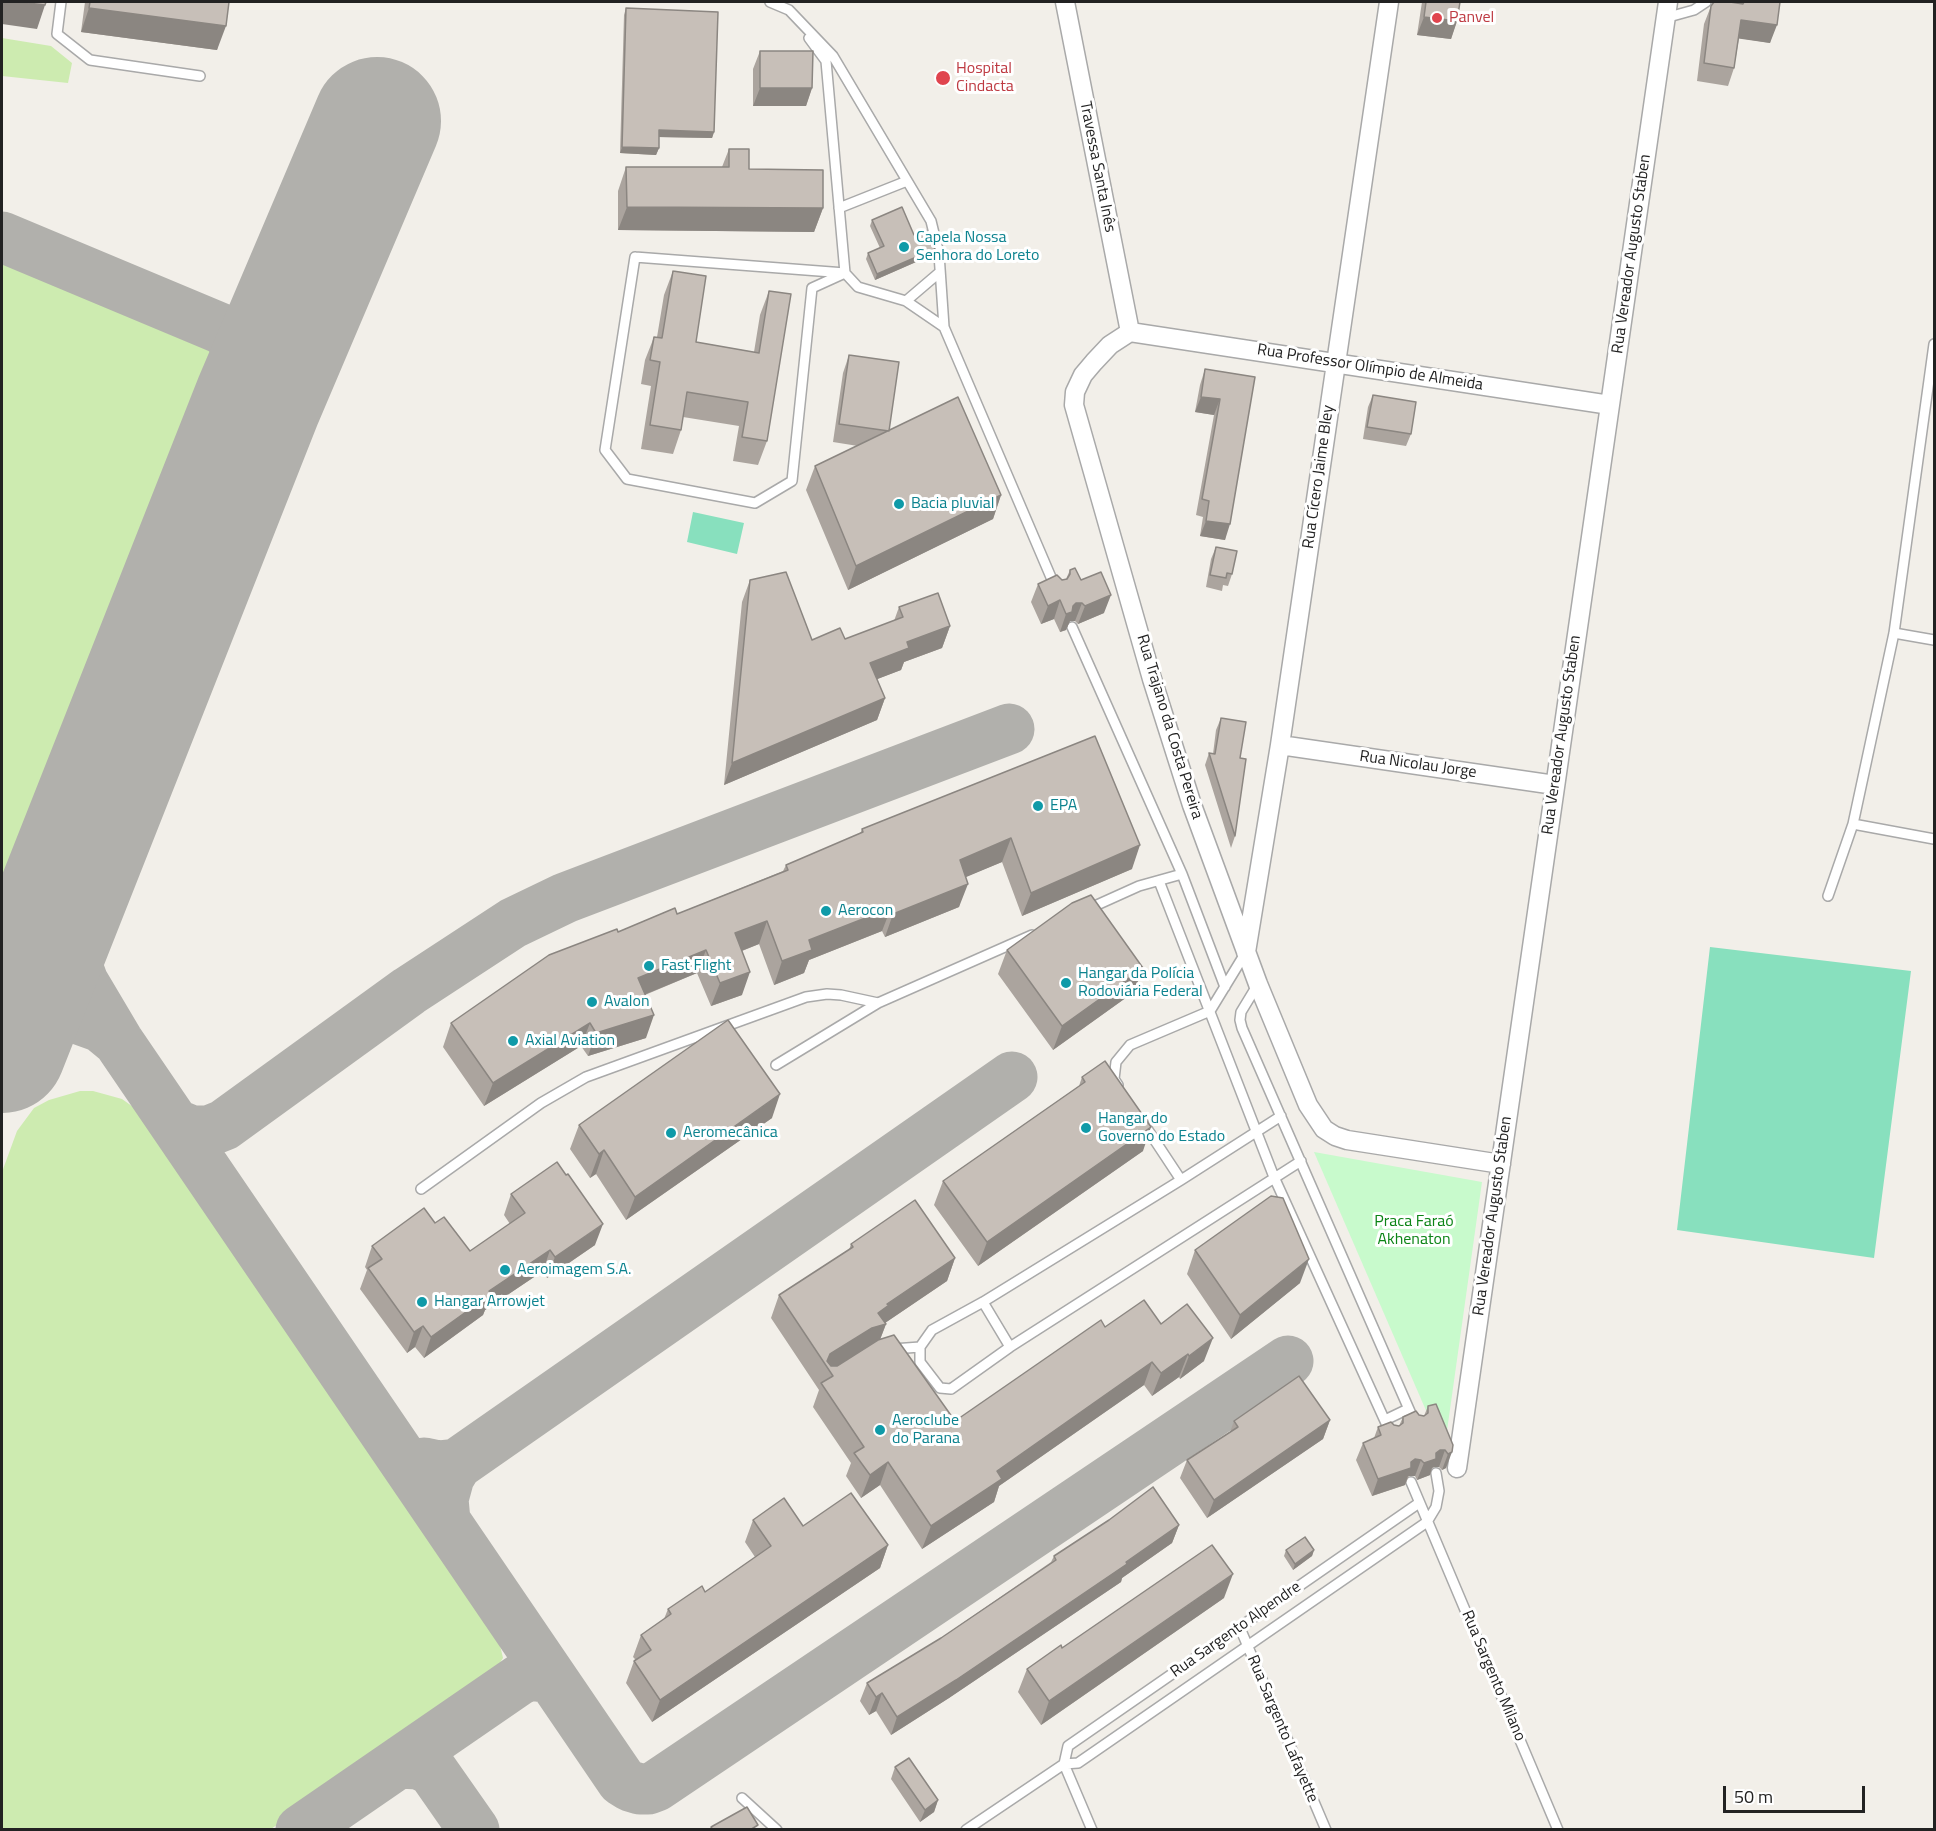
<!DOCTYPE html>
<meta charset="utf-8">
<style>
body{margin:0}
#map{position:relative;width:1936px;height:1831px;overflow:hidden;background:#f2efe9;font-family:"Titillium Web",sans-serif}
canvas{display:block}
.frame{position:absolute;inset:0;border:3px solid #222;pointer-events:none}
.scale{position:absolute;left:1723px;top:1786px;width:142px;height:27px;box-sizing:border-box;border:3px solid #222;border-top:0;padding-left:8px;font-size:18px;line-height:21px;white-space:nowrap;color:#222;-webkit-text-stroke:4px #fff;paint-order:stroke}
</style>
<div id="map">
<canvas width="1936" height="1831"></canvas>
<div class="frame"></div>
<div class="scale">50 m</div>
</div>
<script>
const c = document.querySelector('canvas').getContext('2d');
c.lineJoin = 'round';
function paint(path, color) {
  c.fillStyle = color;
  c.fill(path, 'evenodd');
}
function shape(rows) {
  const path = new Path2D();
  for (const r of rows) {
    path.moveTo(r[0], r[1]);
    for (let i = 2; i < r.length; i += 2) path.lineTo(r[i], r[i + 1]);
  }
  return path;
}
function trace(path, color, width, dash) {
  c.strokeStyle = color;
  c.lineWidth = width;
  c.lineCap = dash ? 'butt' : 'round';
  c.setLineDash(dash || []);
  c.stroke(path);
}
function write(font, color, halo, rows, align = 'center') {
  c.font = font + ' "Titillium Web",sans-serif';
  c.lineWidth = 6;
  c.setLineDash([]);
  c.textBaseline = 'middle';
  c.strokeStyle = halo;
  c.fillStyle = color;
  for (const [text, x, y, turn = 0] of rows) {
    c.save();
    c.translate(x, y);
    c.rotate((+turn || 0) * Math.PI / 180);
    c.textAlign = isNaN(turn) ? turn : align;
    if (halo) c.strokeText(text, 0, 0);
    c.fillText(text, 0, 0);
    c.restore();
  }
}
const grass = shape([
 [2,38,51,46,72,63,68,83,2,76],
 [5,260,222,338,236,357,2,938,2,264],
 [80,1091,93,1091,122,1099,136,1109,152,1128,499,1641,503,1658,489,1680,271,1829,2,1829,2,1172,17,1131,34,1108,49,1100]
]);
const park = shape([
 [1314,1152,1482,1182,1444,1452]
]);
const pitch = shape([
 [693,512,744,523,737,554,687,542],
 [1710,947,1911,971,1874,1258,1677,1230]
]);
const taxiway = shape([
 [2,237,222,329,242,345,253,365,257,383,258,401],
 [74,867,68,904,68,941,83,982,118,1041,445,1521],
 [2,1056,23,1030,48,1020,76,1018,101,1027,118,1041],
 [175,1124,192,1131,209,1131,224,1125,409,991,513,923,565,898,1009,729],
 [424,1463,438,1466,457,1464,1012,1077],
 [457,1464,449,1477,443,1499,445,1521,622,1781,630,1786,640,1789,648,1789,656,1786,1288,1361],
 [399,1763,419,1764,432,1770,474,1830],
 [301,1830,519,1680,530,1675,551,1678]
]);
const runway = shape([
 [2,1049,258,401,377,121]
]);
const service = shape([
 [61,2,57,34,90,60,200,76],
 [770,2,789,10,833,56,931,221,939,254,944,327,1056,589],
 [1665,18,1694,10,1706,2],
 [809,38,826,61,845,273,858,287,906,301,944,327],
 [839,208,907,181],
 [635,257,845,273,812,288,792,481,755,503,627,479,605,450,635,257],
 [906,301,940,272],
 [1072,627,1182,874,1225,987],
 [1894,633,1934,640],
 [1853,824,1934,839],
 [1159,881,1274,1177,1390,1432],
 [1828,896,1853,824,1894,633,1934,344],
 [1088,909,1139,886,1182,874],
 [1258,984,1241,1012,1240,1020,1242,1028,1415,1423],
 [776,1065,878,1003],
 [1118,1085,1114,1079,1116,1062,1130,1045,1210,1011,1246,952],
 [1281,1116,1181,1180,983,1302,932,1330,920,1347,920,1362,940,1388,951,1389,1010,1347,1301,1161],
 [1144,1124,1181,1180],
 [421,1189,541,1103,586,1077,806,997,827,994,841,995,878,1003,1032,935],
 [983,1302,1010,1347],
 [893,1349,920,1347],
 [1385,1420,1408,1409],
 [1411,1482,1558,1830],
 [1240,1628,1326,1830],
 [1064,1764,1068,1746,1419,1503],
 [1064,1764,1092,1830],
 [742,1798,777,1830],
 [966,1830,1064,1764,1078,1763,1427,1522,1436,1507,1439,1491,1436,1473]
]);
const minor = shape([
 [1065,2,1130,332],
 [1130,332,1110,345,1094,362,1083,375,1075,392,1074,405,1152,679,1192,805,1258,984,1308,1105,1324,1129,1335,1136,1347,1140,1501,1164],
 [1130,332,1610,405],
 [1280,745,1555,785],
 [1246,952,1280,745,1389,2],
 [1457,1468,1668,2]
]);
const wall = shape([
 [85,2,229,2,217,50,81,32],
 [1422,2,1460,2,1457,21,1451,39,1417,35],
 [1740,2,1780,2,1770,43,1739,38,1734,68,1728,86,1697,81,1704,24,1711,6,1740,4],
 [626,8,714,132,712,138,659,137,659,148,656,155,620,153,624,15],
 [760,51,812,88,806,106,753,106,753,69],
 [729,149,749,169,823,208,814,232,618,230,618,191,626,167,722,167],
 [872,220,914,235,935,249,932,255,875,280,866,259,868,253,880,248,870,226],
 [673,271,696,342,754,352,760,315,769,291,767,441,758,465,733,461,739,426,683,417,681,430,673,454,641,449,651,386,641,384,645,360,654,337,657,337,664,295],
 [849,355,889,431,1001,495,993,519,848,590,806,490,815,466,858,446,833,442,843,373],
 [1205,369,1255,377,1225,540,1200,536,1203,517,1196,515,1214,415,1195,412,1200,385],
 [1373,395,1411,434,1406,446,1363,439,1368,407],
 [1216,547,1232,574,1228,586,1223,585,1222,591,1206,587,1211,559],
 [1070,570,1081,580,1104,613,1078,624,1075,621,1070,621,1066,630,1060,632,1054,619,1041,624,1031,602,1038,584,1066,579],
 [750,580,812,640,845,639,894,621,899,607,950,626,942,648,904,662,901,670,877,679,885,698,877,720,724,785,742,602],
 [1221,718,1240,758,1235,836,1231,848,1205,765,1209,753,1213,754,1216,730],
 [1095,736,1132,869,1022,916,1002,862,965,877,959,907,885,937,882,931,809,960,804,973,774,985,759,944,742,951,742,995,711,1006,697,973,645,995,646,1038,588,1056,581,1046,484,1106,443,1047,451,1023,618,932,677,914,783,871,786,865,860,834,862,829],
 [1007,950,1134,992,1053,1050,998,974],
 [1082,1077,1143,1151,978,1266,934,1205,943,1181,1079,1086],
 [772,1118,626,1220,596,1174,590,1178,570,1149,579,1125],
 [511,1194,595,1245,547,1278,543,1271,485,1310,483,1315,424,1358,415,1347,407,1353,360,1289,367,1270,365,1267,372,1246,435,1223,470,1251,510,1224,504,1215],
 [851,1244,955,1258,947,1281,885,1323,886,1324,880,1340,955,1421,1105,1327,1161,1324,1204,1361,1180,1379,1179,1377,1152,1396,1144,1385,999,1486,994,1502,922,1549,880,1485,861,1498,846,1476,851,1463,813,1407,819,1390,771,1318,779,1295,849,1250],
 [1195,1250,1300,1283,1231,1339,1187,1274],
 [1428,1406,1453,1445,1446,1468,1442,1470,1439,1467,1434,1467,1432,1468,1430,1475,1417,1480,1415,1476,1409,1476,1405,1485,1372,1496,1356,1460,1363,1443,1374,1438,1378,1427,1394,1425,1399,1426,1403,1417,1419,1415,1424,1416],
 [1330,1420,1323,1439,1207,1518,1180,1478,1187,1460,1230,1432,1234,1421],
 [753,1520,803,1526,888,1545,880,1568,652,1722,626,1683,634,1661,636,1660,633,1657,641,1635,664,1619,668,1609,705,1592,755,1557,745,1542],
 [1179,1525,1172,1543,1122,1578,1121,1582,949,1698,891,1735,876,1711,869,1715,860,1701,867,1683,941,1638,1051,1562,1054,1556],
 [1286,1550,1314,1550,1312,1556,1293,1570,1284,1556],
 [1224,1598,1041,1725,1018,1692,1027,1669,1062,1648],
 [895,1767,938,1800,934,1812,920,1822,891,1779]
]);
const shadedWall = shape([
 [2,2,19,2,45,5,37,29,2,24],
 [89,8,226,26,217,50,81,32],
 [1424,17,1457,21,1451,39,1417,35],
 [1741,20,1777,25,1770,43,1735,38],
 [760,88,812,88,806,106,753,106],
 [659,130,714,132,712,138,657,137],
 [622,147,659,148,656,155,620,153],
 [627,207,823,208,814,232,618,230],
 [935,249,932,255,875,280,877,274],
 [1201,397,1220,399,1214,415,1195,412],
 [1001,495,993,519,848,590,856,566],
 [1206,521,1230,524,1225,540,1200,536],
 [1111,595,1104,613,1078,624,1085,606],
 [1060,600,1054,619,1041,624,1048,606],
 [1076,603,1082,603,1075,621,1070,621,1066,630,1060,632,1066,614,1073,606],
 [950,626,942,648,904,662,901,670,862,685,870,663,907,642],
 [885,698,877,720,724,785,732,763],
 [1011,838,1002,862,952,883,960,860],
 [1140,845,1132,869,1022,916,1031,893],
 [968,884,959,907,885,937,893,914],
 [891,908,882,931,809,960,804,973,774,985,782,961,809,940],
 [767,921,759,944,726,957,735,933],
 [706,950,697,973,629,1001,638,978],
 [1143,968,1134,992,1053,1050,1062,1026],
 [750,972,742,995,711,1006,720,983],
 [654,1015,646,1038,588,1056,596,1033],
 [590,1023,581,1046,484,1106,493,1083],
 [780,1094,772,1118,626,1220,635,1197],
 [1151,1127,1143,1151,978,1266,987,1242],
 [604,1150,596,1174,590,1178,599,1154],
 [603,1224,595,1245,547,1278,555,1257],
 [550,1250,543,1271,485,1310,483,1315,424,1358,431,1337,489,1291],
 [955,1258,947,1281,882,1325,886,1324,877,1347,830,1372,825,1364,830,1354,887,1304],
 [1309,1259,1300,1283,1231,1339,1240,1315],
 [423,1326,415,1347,407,1353,414,1332],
 [1213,1338,1204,1361,1180,1379,1189,1356],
 [1188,1354,1179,1377,1152,1396,1161,1373],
 [1152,1362,1144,1385,999,1486,994,1502,922,1549,931,1526,997,1471],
 [1330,1420,1323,1439,1207,1518,1214,1500],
 [1440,1450,1445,1450,1439,1467,1434,1467,1432,1468,1430,1475,1417,1480,1424,1463],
 [1452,1452,1446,1468,1442,1470,1448,1454],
 [1415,1459,1421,1460,1415,1476,1408,1476,1405,1485,1372,1496,1378,1479,1411,1462],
 [888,1462,880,1485,861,1498,870,1475],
 [1179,1525,1172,1543,1122,1578,1121,1582,949,1698,891,1735,897,1717,1126,1562],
 [888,1545,880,1568,652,1722,660,1700],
 [1314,1550,1312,1556,1293,1570,1295,1564],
 [1233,1574,1224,1598,1041,1725,1049,1701],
 [882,1693,876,1711,869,1715,876,1697],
 [938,1800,934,1812,920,1822,925,1810]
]);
const building = shape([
 [19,2,46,2,45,5,19,2],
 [90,2,229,2,226,26,89,8,90,2],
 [1426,2,1460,2,1457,21,1424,17,1426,2],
 [1714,2,1730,2,1743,4,1744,2,1780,2,1777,25,1741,20,1734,68,1704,63,1711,6,1714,2],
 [626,8,718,12,714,132,659,130,659,148,622,147,626,8],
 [760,51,813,51,812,88,760,88,760,51],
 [729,149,749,149,749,169,823,170,823,208,627,207,626,167,729,167,729,149],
 [902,207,914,235,926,230,935,249,877,274,868,253,884,246,872,220,902,207],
 [673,271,706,276,696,342,759,353,769,291,791,294,767,441,742,437,748,402,687,392,681,430,650,425,660,362,650,360,654,337,662,338,673,271],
 [849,355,899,362,889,431,839,424,849,355],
 [1205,369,1255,377,1230,524,1206,521,1209,501,1202,499,1220,399,1201,397,1205,369],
 [1373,395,1416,402,1411,434,1367,427,1373,395],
 [958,397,1001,495,856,566,815,466,958,397],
 [1216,547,1237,551,1232,574,1227,573,1226,578,1210,575,1216,547],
 [1075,568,1081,580,1101,572,1111,595,1085,606,1082,603,1076,603,1073,606,1072,612,1066,614,1060,600,1048,606,1038,584,1057,575,1062,580,1067,579,1070,574,1070,570,1075,568],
 [786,572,812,640,840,628,845,639,903,617,899,607,938,593,950,626,907,642,909,648,870,663,885,698,732,763,750,580,786,572],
 [1221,718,1246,722,1240,758,1246,759,1235,836,1209,753,1215,754,1221,718],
 [1095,736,1140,845,1031,893,1011,838,960,860,968,884,893,914,891,908,809,940,812,950,782,961,767,921,735,933,750,972,720,983,706,950,638,978,654,1015,596,1033,590,1023,493,1083,451,1023,549,955,617,929,618,932,675,908,677,914,788,870,786,865,863,832,862,829,1095,736],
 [1091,895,1143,968,1062,1026,1007,950,1072,903,1091,895],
 [728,1020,780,1094,635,1197,604,1150,599,1154,579,1125,728,1020],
 [1105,1061,1151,1127,987,1242,943,1181,1085,1082,1082,1077,1105,1061],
 [557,1162,566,1175,568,1174,603,1224,555,1257,550,1250,489,1291,491,1294,431,1337,423,1326,414,1332,368,1268,382,1259,372,1246,424,1208,435,1223,444,1217,470,1251,525,1213,511,1194,557,1162],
 [1271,1196,1283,1198,1309,1259,1240,1315,1195,1250,1271,1196],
 [915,1200,955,1258,887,1304,889,1305,878,1313,886,1324,872,1328,830,1354,827,1361,831,1366,837,1366,878,1340,894,1335,955,1421,1101,1320,1105,1327,1144,1300,1161,1324,1187,1304,1213,1338,1189,1356,1188,1354,1161,1373,1152,1362,997,1471,1002,1479,931,1526,888,1462,870,1475,854,1453,864,1447,821,1383,833,1376,779,1295,853,1247,851,1244,915,1200],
 [1299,1376,1330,1420,1214,1500,1187,1460,1238,1427,1234,1421,1299,1376],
 [1436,1404,1453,1445,1452,1452,1448,1454,1445,1450,1440,1450,1436,1453,1436,1459,1424,1463,1421,1460,1415,1459,1411,1462,1411,1468,1378,1479,1363,1443,1381,1435,1378,1427,1391,1422,1394,1425,1399,1426,1403,1423,1403,1417,1416,1411,1419,1415,1424,1416,1428,1413,1428,1406,1436,1404],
 [1153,1487,1179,1525,1126,1562,1127,1564,956,1680,897,1717,882,1693,876,1697,867,1683,941,1638,1056,1560,1054,1556,1109,1520,1153,1487],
 [851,1493,888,1545,660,1700,634,1661,651,1650,641,1635,671,1614,668,1609,702,1586,705,1592,771,1546,753,1520,784,1498,803,1526,851,1493],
 [1305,1537,1314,1550,1295,1564,1286,1550,1305,1537],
 [1212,1545,1233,1574,1049,1701,1027,1669,1061,1645,1062,1648,1212,1545],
 [909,1758,938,1800,925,1810,895,1767,909,1758],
 [747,1807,758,1825,750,1830,713,1830,711,1827,747,1807]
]);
const markers = [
 [1437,18,6,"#e0444e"],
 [943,78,8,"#e0444e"],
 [904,247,6,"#0f9aa8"],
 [899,504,6,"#0f9aa8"],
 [1038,806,6,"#0f9aa8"],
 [826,911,6,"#0f9aa8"],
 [649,966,6,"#0f9aa8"],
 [1066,983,6,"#0f9aa8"],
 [592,1002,6,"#0f9aa8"],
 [513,1041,6,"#0f9aa8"],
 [1086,1128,6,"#0f9aa8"],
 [671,1133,6,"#0f9aa8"],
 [505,1270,6,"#0f9aa8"],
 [422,1302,6,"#0f9aa8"],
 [880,1430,6,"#0f9aa8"]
];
const healthNames = [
 ["Panvel",1449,18],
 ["Hospital",956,69],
 ["Cindacta",956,87]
];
const streetNames = [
 ["Travessa Santa Inês",1097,167,79],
 ["Rua Vereador Augusto Staben",1632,254,-82],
 ["Rua Professor Olímpio de Almeida",1370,368,9],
 ["Rua Cícero Jaime Bley",1319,477,-82],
 ["Rua Trajano da Costa Pereira",1169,727,73],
 ["Rua Vereador Augusto Staben",1562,735,-82],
 ["Rua Nicolau Jorge",1418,765,8],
 ["Rua Vereador Augusto Staben",1493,1216,-82],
 ["Rua Sargento Alpendre",1236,1630,-35],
 ["Rua Sargento Milano",1493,1676,67],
 ["Rua Sargento Lafayette",1282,1729,67]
];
const cultureNames = [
 ["Capela Nossa",916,238],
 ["Senhora do Loreto",916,256],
 ["Bacia pluvial",911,504],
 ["EPA",1050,806],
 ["Aerocon",838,911],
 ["Fast Flight",661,966],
 ["Hangar da Polícia",1078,974],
 ["Rodoviária Federal",1078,992],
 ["Avalon",604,1002],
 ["Axial Aviation",525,1041],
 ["Hangar do",1098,1119],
 ["Governo do Estado",1098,1137],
 ["Aeromecânica",683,1133],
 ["Aeroimagem S.A.",517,1270],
 ["Hangar Arrowjet",434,1302],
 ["Aeroclube",892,1421],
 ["do Parana",892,1439]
];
const parkNames = [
 ["Praca Faraó",1414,1222],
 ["Akhenaton",1414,1240]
];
paint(grass, '#cdebb0');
paint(park, '#c8facc');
paint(pitch, '#88e0be');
trace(taxiway, '#b1b0ac', 51);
trace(runway, '#b1b0ac', 128);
trace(service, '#a9a9a9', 12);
trace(minor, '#a9a9a9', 21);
trace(service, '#fff', 9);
trace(minor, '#fff', 18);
paint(wall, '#aba49e');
paint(shadedWall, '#8b8681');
paint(building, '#c7bfb8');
trace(building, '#8b8681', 1.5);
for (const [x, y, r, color] of markers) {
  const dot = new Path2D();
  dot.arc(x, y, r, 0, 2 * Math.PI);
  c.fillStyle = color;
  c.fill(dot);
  trace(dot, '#fff', 2);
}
write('16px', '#be3a42', '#fff', healthNames, 'left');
write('16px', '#222', '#fff', streetNames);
write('16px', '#0d838f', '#fff', cultureNames, 'left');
write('16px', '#0c8416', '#fff', parkNames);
</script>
